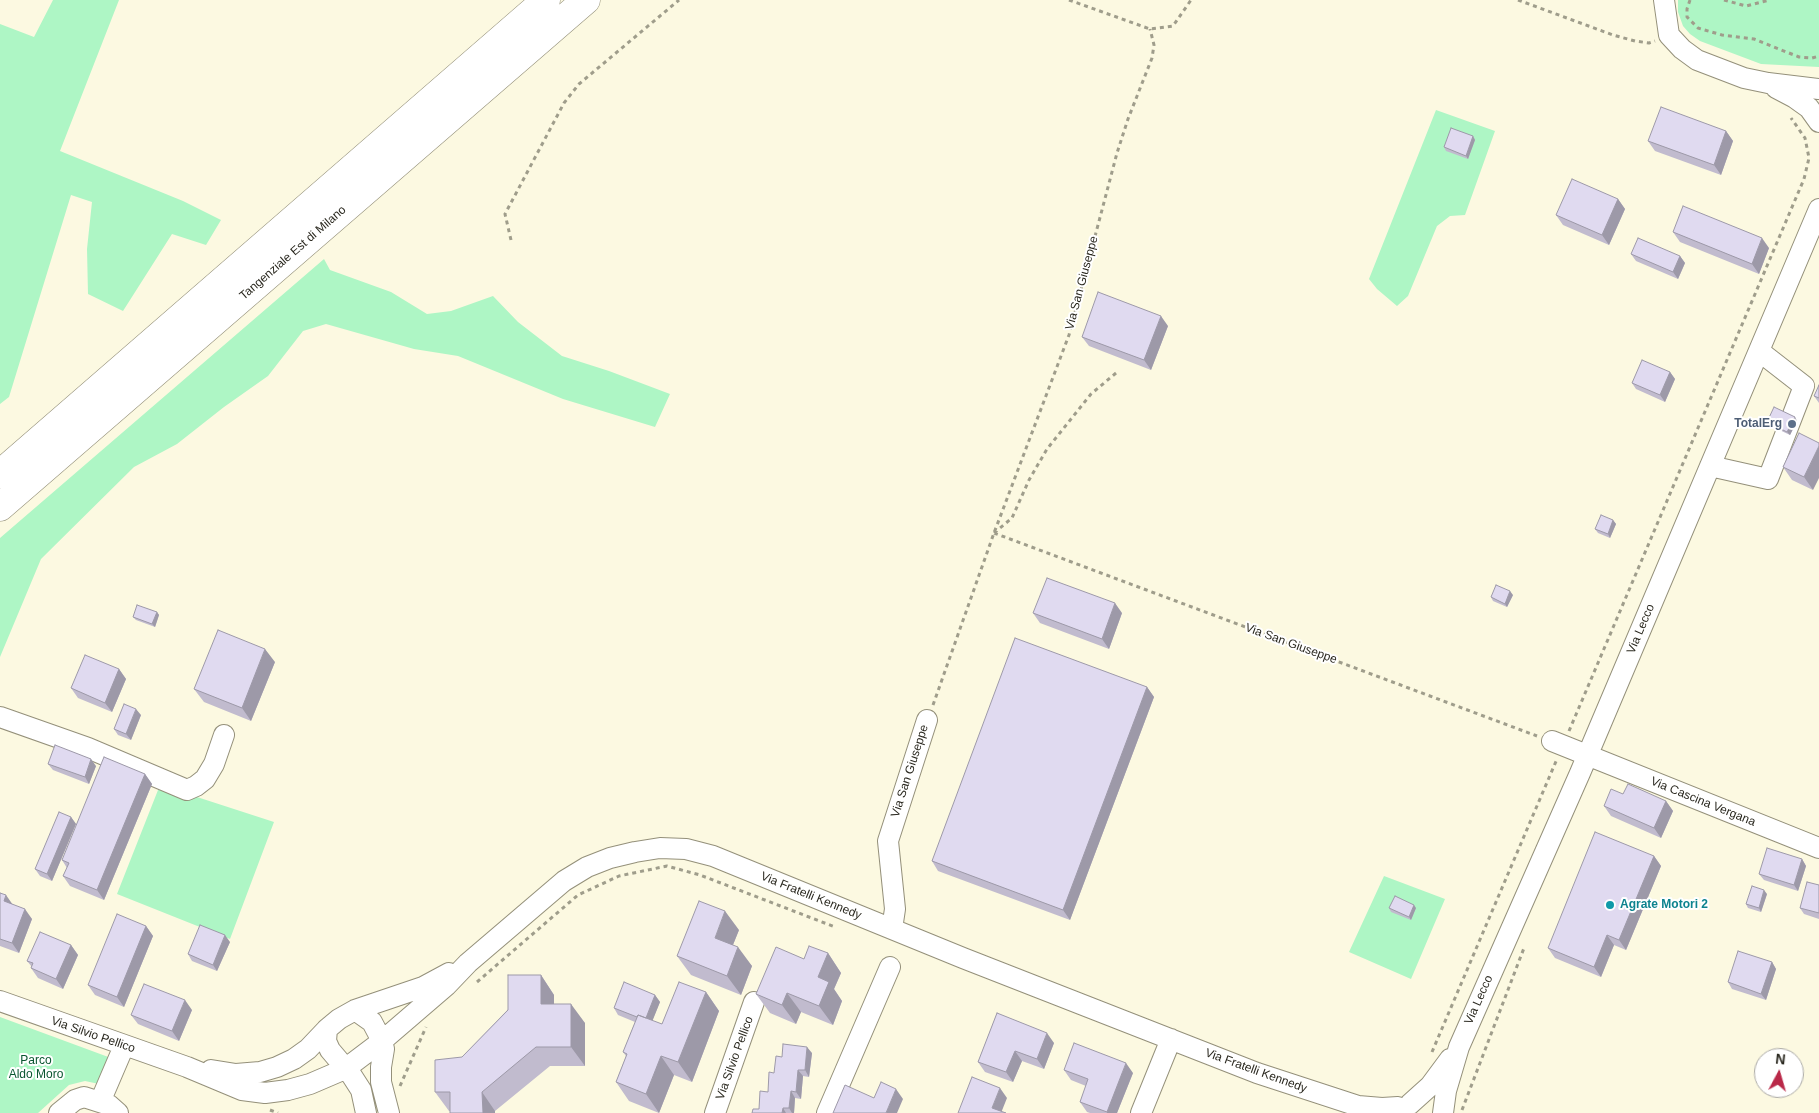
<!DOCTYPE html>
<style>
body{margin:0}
#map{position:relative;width:1819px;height:1113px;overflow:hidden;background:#fcf9e1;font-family:Arial,sans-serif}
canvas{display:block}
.north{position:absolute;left:1754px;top:1048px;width:50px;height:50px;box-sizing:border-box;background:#fff;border:1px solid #aaa9a5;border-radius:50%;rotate:6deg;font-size:14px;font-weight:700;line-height:20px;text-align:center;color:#2a281f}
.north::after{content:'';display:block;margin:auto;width:18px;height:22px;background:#b92848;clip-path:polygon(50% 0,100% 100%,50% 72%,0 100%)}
</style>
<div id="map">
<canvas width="1819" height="1113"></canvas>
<div class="north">N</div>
</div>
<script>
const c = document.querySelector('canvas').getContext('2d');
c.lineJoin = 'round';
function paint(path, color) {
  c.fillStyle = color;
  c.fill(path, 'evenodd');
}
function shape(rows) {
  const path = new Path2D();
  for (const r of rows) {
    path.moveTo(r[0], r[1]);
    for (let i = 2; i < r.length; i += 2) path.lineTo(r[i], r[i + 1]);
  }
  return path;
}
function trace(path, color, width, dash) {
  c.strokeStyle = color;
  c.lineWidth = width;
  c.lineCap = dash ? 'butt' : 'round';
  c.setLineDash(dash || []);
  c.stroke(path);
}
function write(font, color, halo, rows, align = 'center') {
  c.font = font + ' Arial,sans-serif';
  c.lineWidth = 4;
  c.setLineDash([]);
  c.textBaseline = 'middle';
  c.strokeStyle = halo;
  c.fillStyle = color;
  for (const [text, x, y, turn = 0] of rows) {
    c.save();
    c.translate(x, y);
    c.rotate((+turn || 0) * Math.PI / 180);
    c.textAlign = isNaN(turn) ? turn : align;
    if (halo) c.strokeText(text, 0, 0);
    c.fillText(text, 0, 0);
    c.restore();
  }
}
const green = shape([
 [53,0,119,0,60,151,183,201,221,220,206,245,172,234,123,311,88,294,87,249,92,202,71,195,9,397,0,404,0,24,34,37],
 [1678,0,1819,0,1819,67,1761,64,1700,41,1690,34,1683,26,1678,12],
 [1436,110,1495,131,1465,215,1450,216,1437,226,1408,296,1397,306,1377,289,1369,279],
 [324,259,330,270,391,292,427,314,451,311,493,296,518,322,562,356,609,371,670,394,655,427,563,399,458,356,414,349,326,324,303,331,268,376,224,407,177,444,134,467,41,559,0,657,0,538],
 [160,785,274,822,230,939,117,894],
 [1384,876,1445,899,1411,979,1349,952],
 [0,1017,111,1058,99,1084,85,1081,69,1085,38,1113,0,1113]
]);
const path = shape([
 [1069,0,1150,29,1173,26,1191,0],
 [1518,0,1613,35,1635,41,1649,43,1655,41],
 [1690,0,1687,9,1687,17,1698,28,1722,35,1754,39,1799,57,1812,58,1819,56],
 [1724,0,1746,6,1770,0],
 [511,240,505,214,564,103,579,84,679,0],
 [994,533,1537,736],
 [994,533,1012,518,1029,480,1047,449,1091,394,1116,373],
 [933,705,994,533,1069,335,1117,153,1128,119,1152,58,1154,45,1150,29],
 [1569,731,1804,179,1809,158,1805,138,1791,118],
 [477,982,578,895,619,876,667,866,700,875,835,927],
 [1432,1052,1557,759],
 [400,1086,426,1027],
 [270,1110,278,1113],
 [1462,1110,1524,948]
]);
const minor = shape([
 [1664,0,1669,35,1682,49,1697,60,1744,78,1768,83,1819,89],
 [1776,88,1795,98,1809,108,1819,122],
 [1710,466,1768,479,1804,386,1759,351],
 [0,717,88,748,187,790,196,786,205,779,214,764,224,735],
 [1552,741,1819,848],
 [892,929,895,909,888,841,927,720],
 [0,1001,187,1067,242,1090,265,1093,288,1090,310,1084,345,1069,382,1041,372,1022,355,1010],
 [327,1029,326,1041,330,1050,352,1076,361,1090,366,1113],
 [211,1070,236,1074,260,1072,277,1067,294,1059,308,1049,327,1029,339,1019,355,1010,423,987,449,973],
 [100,1102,124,1046],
 [1410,1104,1430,1086,1450,1059],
 [59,1113,75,1100,84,1097,109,1105,118,1113],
 [389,1113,381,1082,381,1067,384,1049,382,1041,446,986,468,963,564,881,587,867,610,858,635,852,660,848,686,849,713,856,963,958,1257,1073,1358,1106,1382,1108,1398,1107],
 [715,1113,754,1002],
 [827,1113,890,967],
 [1141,1113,1171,1039],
 [1443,1113,1446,1091,1459,1047,1580,773,1819,209]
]);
const highway = shape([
 [0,474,546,0],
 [0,507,586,0]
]);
const wall = shape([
 [1726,131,1733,141,1721,175,1655,151,1648,141],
 [1473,136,1475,140,1468,159,1446,151,1444,147],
 [1618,199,1625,209,1609,245,1563,225,1556,215],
 [1673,232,1769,248,1759,274,1680,242],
 [1631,254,1680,256,1685,263,1678,279,1636,261],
 [1168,326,1151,370,1089,346,1082,337],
 [1670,372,1675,379,1665,402,1636,389,1632,383],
 [1819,385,1819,403,1814,396],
 [1797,421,1790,435,1769,425,1767,422],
 [1799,433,1813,490,1792,480,1783,467],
 [1613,520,1616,524,1610,538,1598,533,1595,529],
 [1513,595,1507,607,1493,601,1491,597],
 [157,612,159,615,155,627,136,620,133,617],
 [1033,613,1122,613,1109,649,1040,623],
 [275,662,251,721,204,702,194,689],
 [119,669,126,679,112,712,78,698,71,688],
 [1147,687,1154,697,1070,920,938,871,932,861],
 [141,715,131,740,118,735,114,729],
 [48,764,96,766,89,784,53,770],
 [145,774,152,784,104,900,70,886,63,876,67,868,62,860],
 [1623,794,1666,801,1673,811,1661,838,1611,816,1604,806],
 [71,817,76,824,52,881,40,876,35,869],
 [1654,856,1661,866,1626,950,1614,945,1601,977,1555,958,1548,948],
 [1802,859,1806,866,1798,891,1764,880,1759,874],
 [1819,885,1819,919,1804,914,1800,908],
 [0,893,12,904,32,919,19,953,0,946],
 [1767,894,1761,912,1748,908,1746,904],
 [1389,908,1416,908,1411,920,1391,912],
 [146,926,153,936,124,1007,95,995,88,985],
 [739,930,733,945,752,966,741,995,691,975,677,956],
 [230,942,217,971,192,961,188,954],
 [71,945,78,955,63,989,38,978,31,968,32,967,27,961],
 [828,953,841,973,834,989,842,1001,833,1025,801,1012,796,1024,770,1013,756,994,804,959],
 [1772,962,1776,969,1766,1000,1732,989,1728,982],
 [541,975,554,995,554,1004,585,1023,585,1066,550,1066,495,1111,449,1111,435,1092,462,1057],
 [706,992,719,1011,692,1082,674,1075,659,1113,629,1101,616,1082,626,1056,623,1052,635,1022,618,1015,614,1008,655,995,660,1002,652,1021,662,1024],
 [192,1010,179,1041,138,1024,131,1015],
 [997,1013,1054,1043,1044,1069,1022,1061,1013,1082,985,1072,978,1062],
 [812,1053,809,1077,803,1076,801,1099,795,1098,794,1113,752,1113,759,1109,768,1092,774,1073,782,1057],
 [1064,1070,1133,1073,1117,1113,1090,1113,1087,1112,1080,1102,1086,1086,1071,1080]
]);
const shadedWall = shape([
 [1726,131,1733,141,1721,175,1714,165],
 [1473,136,1475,140,1468,159,1466,156],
 [1618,199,1625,209,1609,245,1602,235],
 [1762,238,1769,248,1759,274,1752,264],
 [1680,256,1685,263,1678,279,1673,272],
 [1161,316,1168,326,1151,370,1144,360],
 [1670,372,1675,379,1665,402,1660,395],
 [1795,417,1797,421,1790,435,1787,432],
 [1819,446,1819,478,1813,490,1804,477],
 [1613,520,1616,524,1610,538,1608,534],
 [1510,591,1513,595,1507,607,1505,604],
 [1115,603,1122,613,1109,649,1102,639],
 [157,612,159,615,155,627,152,624],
 [265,649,275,662,251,721,242,708],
 [119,669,126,679,112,712,105,703],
 [1147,687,1154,697,1070,920,1063,910],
 [136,709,141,715,131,740,126,734],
 [91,759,96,766,89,784,85,777],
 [145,774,152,784,104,900,97,890],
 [1666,801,1673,811,1661,838,1654,828],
 [71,817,76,824,52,881,47,874],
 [1654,856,1661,866,1626,950,1619,940],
 [1802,859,1806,866,1798,891,1794,885],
 [1764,890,1767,894,1761,912,1759,908],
 [6,895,13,905,4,901],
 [1414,905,1416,908,1411,920,1409,917],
 [25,909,32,919,19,953,12,943],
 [725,911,739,930,728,957,715,938],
 [146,926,153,936,124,1007,117,997],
 [225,935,230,942,217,971,213,965],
 [1607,935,1614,945,1601,977,1594,967],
 [71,945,78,955,63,989,56,979],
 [738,947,752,966,741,995,727,976],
 [828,953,841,973,834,989,842,1001,833,1025,819,1006,818,977],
 [1772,962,1776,969,1766,1000,1761,994],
 [541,975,554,995,554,1023,541,1004],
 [706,992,719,1011,692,1082,678,1062],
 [787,993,801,1012,796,1024,782,1005],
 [655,995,660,1002,650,1027,645,1021],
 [185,1000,192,1010,179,1041,172,1031],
 [571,1004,585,1023,585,1066,571,1047],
 [1047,1033,1054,1043,1044,1069,1037,1059],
 [807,1047,812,1053,809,1077,805,1070],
 [1015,1051,1022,1061,1013,1082,1006,1072],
 [661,1056,674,1075,659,1113,646,1094],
 [1126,1063,1133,1073,1117,1113,1107,1113,1107,1112],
 [798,1070,803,1076,801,1099,796,1092],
 [1000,1088,1007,1098,1001,1113,992,1108],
 [896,1089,903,1099,897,1113,886,1113],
 [791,1091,795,1098,794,1113,792,1113,789,1108],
 [482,1092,495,1111,495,1113,483,1113],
 [783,1108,786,1113,782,1113]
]);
const building = shape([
 [1661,107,1726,131,1714,165,1648,141,1661,107],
 [1451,128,1473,136,1466,156,1444,147,1451,128],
 [1572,179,1618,199,1602,235,1556,215,1572,179],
 [1683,206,1762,238,1752,264,1673,232,1683,206],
 [1638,238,1680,256,1673,272,1631,254,1638,238],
 [1098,292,1161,316,1144,360,1082,337,1098,292],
 [1642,360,1670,372,1660,395,1632,383,1642,360],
 [1819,385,1819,398,1814,396,1819,385],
 [1774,407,1795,417,1787,432,1767,422,1774,407],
 [1799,433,1819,443,1819,446,1804,477,1783,467,1799,433],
 [1601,515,1613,520,1608,534,1595,529,1601,515],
 [1047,578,1115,603,1102,639,1033,613,1047,578],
 [1496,585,1510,591,1505,604,1491,597,1496,585],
 [137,605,157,612,152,624,133,617,137,605],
 [218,630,265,649,242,708,194,689,218,630],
 [1015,638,1147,687,1063,910,932,861,1015,638],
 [85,655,119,669,105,703,71,688,85,655],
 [124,704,136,709,126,734,114,729,124,704],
 [55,745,91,759,85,777,48,764,55,745],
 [104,757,145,774,97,890,63,876,69,863,62,860,104,757],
 [1628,784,1666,801,1654,828,1604,806,1611,789,1623,794,1628,784],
 [59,812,71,817,47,874,35,869,59,812],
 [1595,832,1654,856,1619,940,1607,935,1594,967,1548,948,1595,832],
 [1767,848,1802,859,1794,885,1759,874,1767,848],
 [1807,882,1819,885,1819,913,1800,908,1807,882],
 [1752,886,1764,890,1759,908,1746,904,1752,886],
 [0,893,6,895,4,901,25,909,12,943,0,939,0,893],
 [1395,896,1414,905,1409,917,1389,908,1395,896],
 [699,901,725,911,715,938,738,947,727,976,677,956,699,901],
 [117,914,146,926,117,997,88,985,117,914],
 [200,925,225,935,213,965,188,954,200,925],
 [40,932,71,945,56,979,31,968,33,963,27,961,40,932],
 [809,946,828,953,818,977,829,982,819,1006,787,993,782,1005,756,994,776,947,804,959,809,946],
 [1738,951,1772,962,1761,994,1728,982,1738,951],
 [508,975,541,975,541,1004,571,1004,571,1047,536,1047,482,1092,483,1113,450,1113,450,1092,435,1092,435,1060,462,1057,508,1010,508,975],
 [624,982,655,995,646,1018,638,1015,637,1017,614,1008,624,982],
 [679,982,706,992,678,1062,661,1056,646,1094,616,1082,627,1054,623,1052,638,1015,662,1024,679,982],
 [144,984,185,1000,172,1031,131,1015,144,984],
 [997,1013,1047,1033,1037,1059,1015,1051,1006,1072,978,1062,997,1013],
 [1074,1043,1126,1063,1107,1112,1080,1102,1088,1079,1064,1070,1074,1043],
 [783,1044,807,1047,805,1070,798,1070,796,1092,791,1091,789,1108,783,1108,782,1113,752,1113,753,1109,759,1109,760,1091,768,1092,769,1072,774,1073,776,1056,782,1057,783,1044],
 [972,1077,1000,1088,992,1108,1006,1113,958,1113,972,1077],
 [881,1082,896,1089,886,1113,833,1113,845,1085,874,1098,881,1082]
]);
const markers = [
 [1792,424,5,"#5c6f8a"],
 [1610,905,5,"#0f9aa8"]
];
const streetNames = [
 ["Tangenziale Est di Milano",293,253,-41],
 ["Via San Giuseppe",1082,283,-75],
 ["Via Lecco",1641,629,-67],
 ["Via San Giuseppe",1291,644,20],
 ["Via San Giuseppe",910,771,-72],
 ["Via Cascina Vergana",1703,802,22],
 ["Via Fratelli Kennedy",811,896,22],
 ["Via Lecco",1479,1000,-66],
 ["Via Silvio Pellico",93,1035,19],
 ["Via Silvio Pellico",735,1058,-70],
 ["Via Fratelli Kennedy",1256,1071,20]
];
const serviceNames = [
 ["TotalErg",1782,424]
];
const cultureNames = [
 ["Agrate Motori 2",1620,905]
];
const parkNames = [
 ["Parco",36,1061],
 ["Aldo Moro",36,1075]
];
paint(green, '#aef6c5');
trace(minor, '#94907a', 22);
trace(highway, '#94907a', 29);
trace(path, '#9f9d8b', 3, [4, 4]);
trace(minor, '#fff', 20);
trace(highway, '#fff', 28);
paint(wall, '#c1bbce');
paint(shadedWall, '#9d99a8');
paint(building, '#e0daf0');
trace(building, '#9d99a8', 1);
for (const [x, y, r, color] of markers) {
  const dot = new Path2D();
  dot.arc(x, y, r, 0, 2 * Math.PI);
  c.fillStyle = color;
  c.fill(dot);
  trace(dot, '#fff', 2);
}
write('12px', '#2a281f', '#fff', streetNames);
write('bold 12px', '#4e5e75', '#fff', serviceNames, 'right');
write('bold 12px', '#0d838f', '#fff', cultureNames, 'left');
write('12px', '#0a5630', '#fff', parkNames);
</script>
